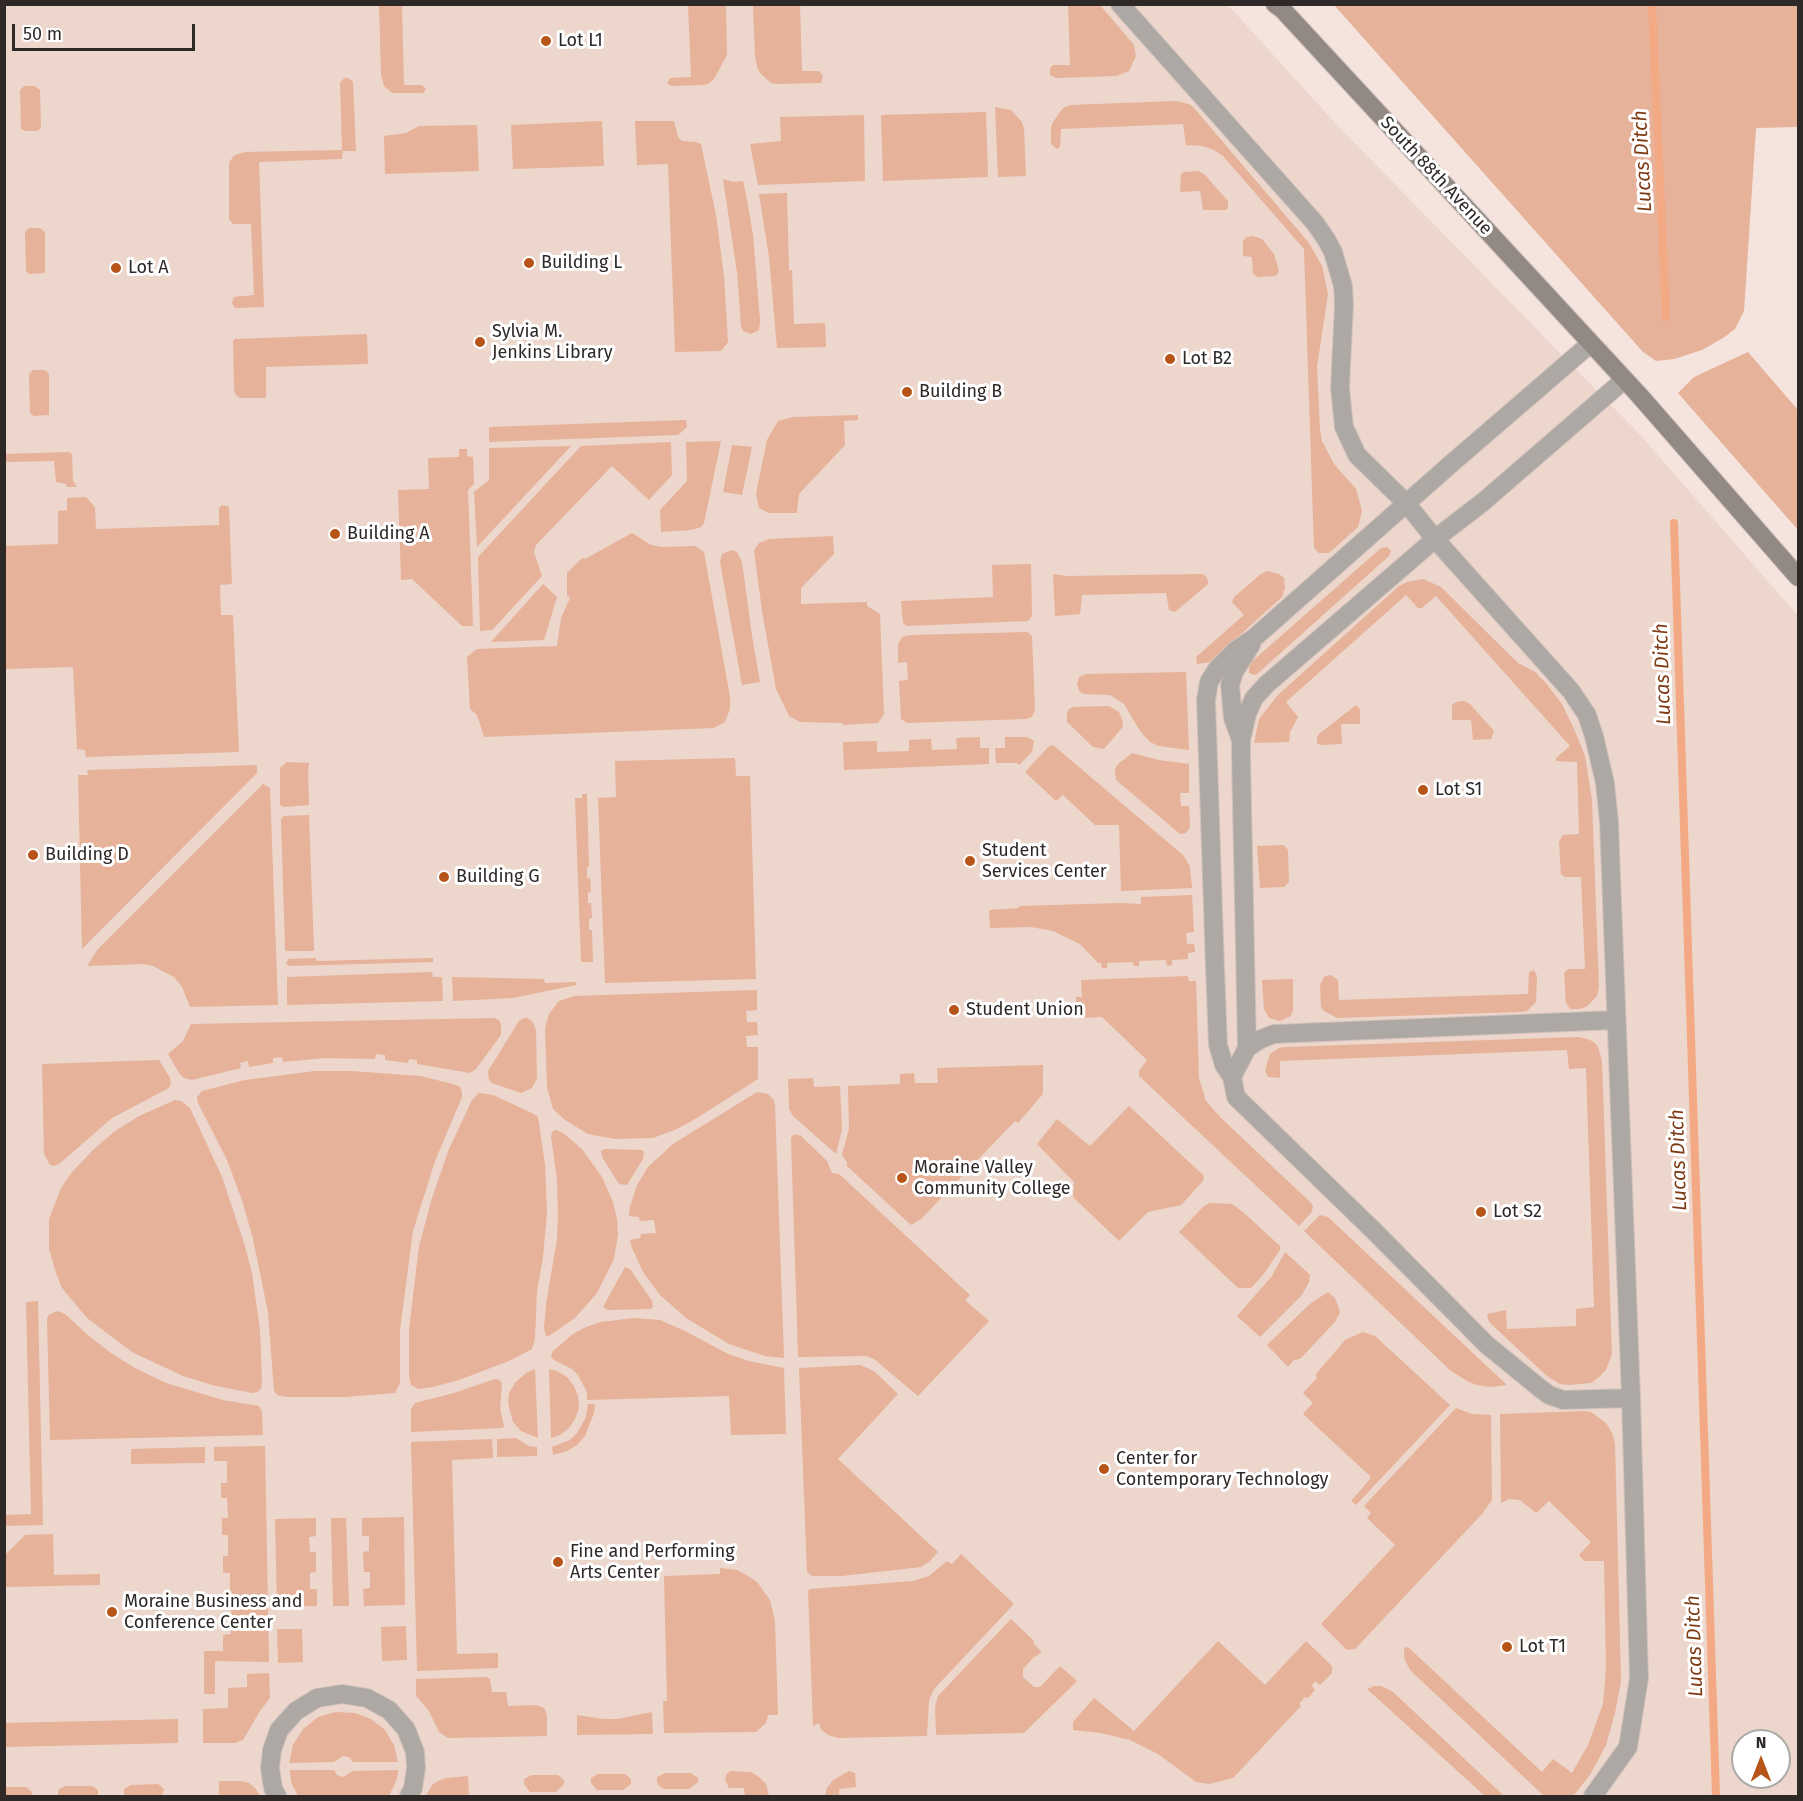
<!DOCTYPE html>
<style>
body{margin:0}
#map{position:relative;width:1803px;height:1801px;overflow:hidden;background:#f4e4dd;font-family:"Fira Sans",sans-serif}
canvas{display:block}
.frame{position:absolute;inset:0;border:6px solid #2e2826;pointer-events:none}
.north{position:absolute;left:1731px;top:1729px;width:60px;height:60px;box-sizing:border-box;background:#fff;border:2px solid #aba9a8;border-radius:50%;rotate:0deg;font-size:16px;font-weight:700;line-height:24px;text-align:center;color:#2e2826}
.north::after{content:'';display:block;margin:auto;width:21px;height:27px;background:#b75518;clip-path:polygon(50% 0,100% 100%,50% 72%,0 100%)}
.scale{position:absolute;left:12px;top:24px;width:183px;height:27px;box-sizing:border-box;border:3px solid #2e2826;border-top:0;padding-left:8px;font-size:18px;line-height:21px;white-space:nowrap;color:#2e2826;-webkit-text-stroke:4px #fff;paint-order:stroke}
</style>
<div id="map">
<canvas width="1803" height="1801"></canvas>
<div class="frame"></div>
<div class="north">N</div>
<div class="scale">50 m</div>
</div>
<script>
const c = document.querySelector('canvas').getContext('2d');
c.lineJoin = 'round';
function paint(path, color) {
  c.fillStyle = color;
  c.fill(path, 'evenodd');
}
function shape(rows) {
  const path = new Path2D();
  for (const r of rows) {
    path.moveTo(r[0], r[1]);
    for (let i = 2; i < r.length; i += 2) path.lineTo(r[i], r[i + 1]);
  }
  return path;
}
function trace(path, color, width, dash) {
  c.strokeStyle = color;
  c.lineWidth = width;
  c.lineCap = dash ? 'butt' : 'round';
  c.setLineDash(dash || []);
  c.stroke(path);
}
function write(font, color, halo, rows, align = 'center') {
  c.font = font + ' "Fira Sans",sans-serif';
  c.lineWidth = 6;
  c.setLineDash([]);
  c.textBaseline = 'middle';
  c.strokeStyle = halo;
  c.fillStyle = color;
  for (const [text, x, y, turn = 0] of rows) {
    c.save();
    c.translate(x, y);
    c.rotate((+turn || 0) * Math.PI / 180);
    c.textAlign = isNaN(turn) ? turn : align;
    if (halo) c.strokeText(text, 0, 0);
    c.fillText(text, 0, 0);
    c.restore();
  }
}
const built = shape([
 [5,5,1228,5,1336,124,1643,438,1798,616,1798,1796,5,1796],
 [1743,1741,1779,1741,1779,1777,1743,1777]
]);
const green = shape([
 [379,5,402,5,404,85,422,85,426,89,423,93,392,93,384,86,381,74],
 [688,5,726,5,727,55,714,79,709,83,705,85,671,86,667,83,670,78,691,77],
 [753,5,800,5,802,71,819,71,823,76,821,83,777,84,771,83,762,75,758,70,755,57],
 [1068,5,1100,5,1134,45,1136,56,1129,71,1116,76,1056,78,1050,75,1050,68,1053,65,1070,65],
 [1334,5,1798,5,1798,127,1756,128,1744,311,1735,329,1723,338,1702,350,1674,359,1656,361,1643,352],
 [344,78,348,78,353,82,356,151,343,151,342,159,259,162,264,307,235,308,232,303,234,297,254,295,251,224,233,224,229,219,229,162,235,155,245,152,342,150,340,83],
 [24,86,35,86,40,90,41,128,37,131,25,131,21,129,20,90],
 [1175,101,1189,104,1194,108,1309,243,1322,266,1328,294,1317,367,1320,430,1322,441,1334,464,1356,489,1362,511,1358,527,1329,553,1319,553,1314,548,1304,249,1223,156,1214,150,1203,146,1186,145,1183,124,1061,129,1060,147,1057,149,1051,144,1051,127,1053,122,1063,108,1070,105],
 [995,107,1011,110,1022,122,1024,129,1026,176,998,177],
 [986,112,988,177,883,181,881,115],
 [864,115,865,181,758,185,750,144,781,141,780,117],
 [602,121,604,166,513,169,511,125],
 [635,121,674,121,678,137,682,141,696,142,701,144,716,215,724,276,728,342,721,351,675,352,668,164,637,165],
 [477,125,479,171,385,174,384,136,406,133,419,126],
 [1198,171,1204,174,1228,201,1228,208,1226,210,1203,210,1200,191,1180,192,1181,174,1184,172],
 [723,179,733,182,743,181,746,194,753,235,760,320,759,330,751,334,743,331,741,326,737,272],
 [787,193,789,270,792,270,794,324,825,323,826,347,777,348,769,257,759,194],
 [29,228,40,228,45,232,45,273,29,274,26,271,25,232],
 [1253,236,1262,239,1274,254,1279,271,1276,276,1258,277,1253,274,1252,257,1243,256,1243,241,1247,237],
 [367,334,368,364,266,367,266,398,240,398,236,395,234,390,233,341,235,339],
 [1748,352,1798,410,1798,530,1678,393,1694,377],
 [33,370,45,370,49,374,49,415,34,416,30,413,29,374],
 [858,415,858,420,844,421,845,445,799,494,797,513,769,513,759,508,756,494,767,440,778,421,793,417],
 [686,420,687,427,678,435,489,442,489,427],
 [721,441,704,523,701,527,691,530,661,532,660,510,687,481,686,442],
 [671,442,672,475,649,500,612,466,536,545,534,552,542,576,492,630,480,631,478,557,581,446],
 [732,445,752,447,742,495,723,492],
 [571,446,477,547,474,492,489,480,489,448],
 [459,449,467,449,467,456,473,457,474,484,468,490,473,626,462,626,412,579,401,580,398,490,429,489,428,458,459,457],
 [68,452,72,454,73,481,77,487,67,487,66,484,56,482,54,461,5,462,5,454],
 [86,497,95,507,96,529,219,525,219,508,222,505,229,507,232,584,220,585,221,615,233,615,239,752,86,757,85,750,77,749,73,667,5,669,5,546,58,544,58,511,67,510,67,498],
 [632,533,651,545,661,547,695,546,704,552,730,697,730,709,725,722,714,728,484,737,477,715,470,709,467,657,477,649,557,646,561,618,570,598,567,595,567,573,582,558,585,559],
 [833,536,834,554,801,588,801,604,867,602,867,606,880,614,884,714,878,723,843,725,842,723,800,722,789,716,776,689,762,611,754,550,759,543,769,539],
 [1387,547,1391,551,1389,556,1257,674,1254,675,1249,673,1249,664,1381,548],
 [732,550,737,552,742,562,752,636,760,682,742,685,720,562,722,554],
 [1031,564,1032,616,1028,621,907,626,903,623,901,601,993,597,992,565],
 [1267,571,1279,574,1284,578,1285,588,1282,597,1210,662,1197,664,1196,657,1244,615,1232,602,1234,597,1261,574],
 [1053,574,1067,576,1202,574,1206,576,1208,581,1208,584,1175,612,1169,610,1166,593,1082,595,1080,614,1055,616],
 [1423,579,1441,587,1518,663,1535,672,1545,682,1562,704,1575,731,1585,756,1592,800,1599,988,1597,996,1586,1007,1579,1009,1570,1009,1566,1003,1564,973,1568,969,1585,969,1581,877,1565,877,1561,874,1559,842,1563,835,1579,834,1577,762,1556,761,1556,758,1570,746,1436,596,1422,608,1418,608,1406,595,1286,702,1298,717,1290,732,1289,742,1254,743,1259,719,1278,695,1399,586,1407,582],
 [543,584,557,597,544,640,491,642],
 [1027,632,1032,636,1035,710,1032,717,1026,719,907,723,901,719,899,681,908,680,907,662,898,663,898,644,902,637,911,635],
 [1186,672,1189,750,1159,746,1150,742,1140,731,1124,704,1110,695,1084,694,1080,692,1077,685,1079,677,1086,674],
 [1464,701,1470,704,1494,731,1491,739,1473,740,1471,720,1452,720,1452,705,1456,702],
 [1356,705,1360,709,1360,724,1341,724,1342,744,1320,745,1317,743,1317,737,1319,734],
 [1109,706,1119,712,1123,722,1122,728,1104,749,1093,747,1067,722,1067,713,1069,709,1073,707],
 [980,737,980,748,989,748,989,764,844,770,843,742,877,741,877,752,909,751,909,740,931,739,932,750,957,749,956,738],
 [1005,737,1027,737,1034,741,1032,752,1019,765,1017,763,996,763,995,748,1005,748],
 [1053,745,1184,856,1190,867,1192,888,1121,891,1119,825,1095,825,1063,795,1056,801,1025,772,1049,746],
 [1132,753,1159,760,1189,764,1189,793,1180,793,1181,806,1189,806,1190,827,1186,833,1180,834,1116,780,1115,769,1118,764],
 [735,758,736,776,750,776,756,979,605,983,598,798,616,797,615,761],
 [287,762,309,763,308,772,309,805,284,807,280,805,280,768],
 [257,765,257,773,82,949,78,775,88,775,87,770],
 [263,784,270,788,278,1005,190,1007,182,987,174,977,153,966,143,964,87,966,98,949],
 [582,794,587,794,589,867,587,867,587,878,590,878,591,892,588,893,588,903,591,903,592,918,589,919,589,930,592,930,593,962,581,962,575,798,582,798],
 [309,815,314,951,287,951,285,950,281,819,284,816],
 [1284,845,1288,850,1289,882,1284,887,1260,888,1257,846],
 [1192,895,1194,932,1186,933,1187,944,1194,944,1195,952,1188,953,1188,959,1172,960,1172,965,1167,966,1166,960,1139,961,1139,966,1134,966,1133,962,1107,963,1107,968,1102,968,1101,963,1098,963,1080,944,1053,931,1031,927,990,928,989,910,1019,908,1019,906,1120,903,1141,904,1141,897],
 [316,958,316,961,433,958,433,962,290,966,286,964,288,959],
 [1534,970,1537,976,1536,1002,1527,1011,1519,1012,1337,1018,1324,1011,1321,1007,1320,985,1324,977,1331,975,1338,980,1339,1000,1528,994,1529,972],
 [432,972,433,977,442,977,443,1001,287,1005,287,977],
 [1188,976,1189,981,1196,981,1199,1078,1206,1101,1220,1117,1311,1203,1313,1207,1311,1213,1299,1226,1139,1076,1139,1071,1147,1060,1102,1017,1077,1018,1076,997,1082,997,1081,980],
 [452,977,544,979,545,983,576,982,576,985,513,998,453,1001],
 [1293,979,1293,1011,1291,1016,1280,1021,1269,1018,1264,1009,1262,980],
 [757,990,757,1010,746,1011,747,1022,757,1022,758,1035,746,1036,747,1047,758,1047,758,1079,697,1118,677,1129,653,1138,615,1139,588,1134,565,1120,553,1109,547,1087,545,1028,549,1014,559,1001,574,996],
 [526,1017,533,1022,536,1030,537,1078,532,1088,521,1093,492,1083,489,1080,488,1071,519,1021],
 [494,1018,499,1020,501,1024,501,1035,476,1069,470,1073,417,1064,417,1060,409,1059,408,1063,385,1060,385,1055,376,1054,375,1059,325,1058,283,1062,282,1057,273,1058,273,1063,249,1067,248,1061,240,1063,241,1068,192,1080,184,1078,179,1073,168,1054,183,1041,191,1024],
 [1578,1037,1587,1039,1594,1042,1598,1047,1602,1061,1612,1354,1606,1370,1599,1377,1591,1383,1569,1385,1560,1384,1547,1376,1489,1322,1487,1314,1506,1310,1507,1329,1576,1326,1576,1309,1594,1307,1586,1068,1569,1069,1567,1050,1280,1061,1280,1078,1268,1077,1265,1070,1270,1054,1279,1048,1285,1047],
 [159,1060,170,1078,171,1084,169,1088,112,1118,59,1164,54,1166,50,1165,44,1154,42,1064],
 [1043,1065,1043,1094,1018,1123,1015,1121,921,1219,911,1225,847,1166,847,1162,842,1155,849,1129,848,1086,900,1084,900,1074,914,1073,915,1083,938,1083,937,1068],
 [315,1071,351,1071,420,1076,453,1084,460,1087,462,1092,462,1097,435,1161,413,1231,400,1330,400,1383,395,1393,345,1397,286,1397,277,1395,274,1391,268,1312,253,1239,243,1203,227,1160,198,1103,197,1097,202,1091,245,1080],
 [813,1078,814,1087,840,1086,842,1129,836,1154,793,1116,789,1109,788,1079],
 [757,1092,768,1094,774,1100,775,1106,784,1358,765,1356,729,1344,686,1318,660,1295,643,1272,632,1248,630,1240,640,1238,641,1234,656,1233,654,1220,640,1221,639,1217,629,1216,630,1207,637,1185,648,1167,673,1144],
 [479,1093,493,1095,534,1114,538,1117,545,1164,547,1213,543,1257,537,1291,535,1338,532,1349,509,1361,459,1380,433,1387,418,1389,411,1385,409,1377,409,1330,419,1246,432,1198,449,1149,472,1100],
 [175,1100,181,1101,190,1108,222,1177,244,1243,252,1273,260,1330,262,1383,261,1388,258,1392,252,1393,212,1385,183,1376,132,1352,87,1318,62,1288,56,1273,49,1249,49,1219,61,1188,72,1172,94,1149,115,1131,139,1116],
 [1129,1106,1204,1176,1203,1181,1181,1205,1148,1212,1119,1241,1073,1197,1074,1182,1037,1144,1057,1119,1090,1146],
 [556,1130,563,1133,582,1149,602,1177,613,1202,617,1219,618,1235,614,1259,597,1293,575,1318,549,1336,546,1336,544,1329,546,1304,557,1239,558,1218,557,1180,551,1136,553,1131],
 [794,1134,801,1136,827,1161,832,1173,839,1174,970,1295,965,1300,989,1321,918,1396,874,1359,867,1356,798,1357,791,1138],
 [605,1149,642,1150,644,1152,643,1159,627,1185,619,1184,602,1157,601,1151],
 [1210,1203,1232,1204,1243,1212,1280,1246,1280,1250,1263,1275,1251,1288,1238,1288,1179,1232,1204,1206],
 [1320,1215,1328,1217,1507,1385,1490,1387,1477,1385,1469,1382,1451,1371,1304,1231],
 [1285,1252,1310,1275,1309,1282,1302,1295,1260,1337,1237,1316,1272,1276],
 [625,1267,630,1269,652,1301,653,1307,650,1309,608,1310,603,1307],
 [1328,1292,1335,1298,1340,1312,1335,1322,1300,1359,1294,1360,1288,1367,1267,1345,1311,1303],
 [38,1301,43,1525,5,1526,5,1515,31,1514,26,1302],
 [57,1311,65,1314,89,1336,111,1353,135,1368,166,1383,223,1400,259,1406,262,1412,263,1435,50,1440,47,1319,49,1315],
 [634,1318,660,1320,685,1331,728,1354,749,1361,784,1368,786,1434,731,1435,729,1396,587,1400,587,1392,578,1375,572,1369,554,1360,551,1357,552,1352,573,1334,586,1327,601,1322],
 [1363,1332,1375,1336,1450,1405,1356,1505,1351,1501,1370,1479,1370,1476,1303,1414,1313,1403,1303,1393,1317,1378,1316,1374,1345,1340],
 [860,1365,874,1371,898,1394,838,1459,938,1552,929,1562,921,1567,842,1576,812,1576,807,1572,799,1368],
 [535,1369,538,1438,521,1431,513,1422,508,1403,509,1393,515,1383,526,1373],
 [549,1369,557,1371,567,1377,574,1386,578,1396,579,1408,575,1419,569,1428,560,1435,551,1438],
 [495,1379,498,1379,502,1383,500,1409,504,1426,503,1428,411,1432,411,1409,415,1403,454,1393],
 [588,1404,595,1404,594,1413,585,1436,577,1445,567,1451,553,1455,552,1447,570,1440,577,1433,586,1417],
 [1456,1408,1472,1414,1491,1415,1492,1500,1482,1514,1355,1649,1347,1650,1321,1624,1395,1545,1367,1518,1371,1513,1364,1506],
 [1585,1411,1591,1412,1606,1423,1612,1433,1615,1443,1621,1681,1615,1713,1606,1745,1590,1775,1573,1796,1544,1796,1410,1670,1404,1658,1404,1651,1405,1647,1409,1648,1542,1772,1553,1759,1572,1773,1588,1745,1603,1704,1606,1668,1604,1561,1584,1561,1579,1555,1591,1542,1549,1501,1536,1513,1520,1500,1509,1499,1501,1503,1500,1414],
 [516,1438,529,1446,537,1447,537,1456,497,1457,497,1439],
 [492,1439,493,1458,452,1460,457,1654,498,1653,498,1668,417,1671,411,1442],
 [265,1446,269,1662,215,1661,215,1694,204,1694,204,1651,223,1651,223,1635,231,1634,231,1608,224,1608,223,1594,230,1593,230,1573,223,1573,223,1556,228,1556,228,1535,222,1535,222,1518,228,1518,227,1498,221,1498,221,1483,227,1483,227,1461,214,1461,214,1447],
 [205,1447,205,1463,131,1464,131,1449],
 [404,1517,405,1605,364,1606,363,1589,370,1588,370,1572,364,1572,363,1552,369,1551,369,1536,362,1536,362,1518],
 [316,1518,316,1536,309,1537,310,1552,316,1552,316,1572,310,1573,310,1589,317,1589,317,1606,277,1607,275,1519],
 [331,1518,346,1518,349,1606,333,1606],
 [53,1534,54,1575,100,1574,100,1585,5,1587,5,1555,25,1535],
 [961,1554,1014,1604,934,1689,929,1700,927,1736,838,1738,828,1735,821,1729,819,1723,813,1726,808,1591,810,1589,913,1581,929,1576,947,1561,952,1564],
 [720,1568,737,1570,748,1576,757,1582,770,1600,775,1621,778,1715,768,1715,766,1723,756,1732,664,1733,663,1701,667,1701,664,1576,720,1574],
 [1011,1619,1034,1641,1033,1643,1042,1652,1033,1658,1023,1669,1023,1677,1034,1687,1040,1687,1060,1666,1077,1681,1024,1733,936,1735,935,1707,938,1696],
 [406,1626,407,1660,382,1661,381,1627],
 [302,1629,303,1662,278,1663,277,1629],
 [1218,1641,1265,1685,1306,1641,1332,1666,1332,1673,1320,1685,1315,1681,1312,1686,1315,1690,1308,1698,1305,1697,1299,1704,1301,1706,1233,1778,1209,1784,1196,1782,1158,1754,1130,1740,1100,1733,1073,1730,1073,1722,1094,1698,1134,1731],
 [269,1673,270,1698,260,1711,243,1740,235,1743,203,1743,203,1709,228,1708,228,1688,247,1687,247,1674],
 [487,1677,490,1679,492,1692,506,1692,508,1706,536,1705,544,1708,547,1715,547,1736,448,1738,439,1732,429,1711,416,1696,416,1679],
 [1374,1686,1381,1686,1392,1691,1504,1796,1485,1796,1367,1689],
 [336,1712,355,1713,371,1719,385,1730,394,1745,398,1762,353,1762,349,1757,343,1756,334,1762,289,1763,293,1745,303,1729,318,1717],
 [652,1712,653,1734,577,1735,577,1715,603,1719,618,1719],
 [178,1719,178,1743,5,1747,5,1723],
 [290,1770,334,1770,337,1775,343,1777,353,1771,398,1770,397,1779,389,1796,298,1796,291,1782],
 [730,1771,751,1772,759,1777,766,1784,769,1796,745,1796,744,1788,729,1788,725,1780,726,1775],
 [849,1771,855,1773,856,1787,839,1789,839,1796,825,1796,827,1788,833,1780],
 [665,1773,691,1773,698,1778,698,1782,689,1789,664,1789,659,1786,657,1782,657,1777],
 [598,1774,625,1774,631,1779,631,1784,623,1790,597,1790,591,1783,591,1778],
 [532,1775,558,1775,564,1780,564,1784,556,1792,530,1792,524,1784,524,1779],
 [468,1776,469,1796,426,1796,432,1785,438,1781,446,1778],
 [219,1781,241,1781,249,1783,255,1788,260,1796,219,1796],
 [158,1784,164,1789,162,1796,125,1796,124,1794,124,1789,131,1785],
 [65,1786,92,1786,98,1790,98,1795,58,1796,58,1790],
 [5,1787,26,1787,32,1792,32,1796,5,1796]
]);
const stream = shape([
 [1652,4,1666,317],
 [1674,523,1716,1796]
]);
const street = shape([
 [1120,4,1315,223,1326,239,1333,252,1343,286,1344,305,1340,387,1342,408,1344,427,1357,455,1407,504,1435,539,1571,691,1587,715,1594,736,1605,783,1609,822,1631,1398,1639,1678,1628,1747,1593,1796],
 [1590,344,1452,463,1254,638,1235,651,1217,669,1209,682,1206,700,1215,968,1218,1045,1224,1065,1232,1077,1236,1097,1374,1231,1487,1345,1541,1389,1549,1395,1563,1400,1631,1398],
 [1241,740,1233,718,1230,685,1234,672,1251,645],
 [1247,1048,1241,756,1241,740,1247,714,1254,698,1267,684,1435,539,1483,502,1624,380],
 [1232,1077,1247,1048,1261,1039,1274,1034,1615,1020],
 [277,1796,273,1788,270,1768,272,1750,279,1730,296,1711,317,1698,342,1694,367,1698,389,1710,406,1729,415,1752,416,1768,413,1788,409,1796]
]);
const secondary = shape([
 [1275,4,1282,9,1639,395,1798,577]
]);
const markers = [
 [546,41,6,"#b75518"],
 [529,263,6,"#b75518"],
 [116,268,6,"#b75518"],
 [480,342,6,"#b75518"],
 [1170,359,6,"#b75518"],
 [907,392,6,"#b75518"],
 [335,534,6,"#b75518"],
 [1423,790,6,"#b75518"],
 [33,855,6,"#b75518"],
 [970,861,6,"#b75518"],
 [444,877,6,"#b75518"],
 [954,1010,6,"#b75518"],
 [902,1178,6,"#b75518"],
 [1481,1212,6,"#b75518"],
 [1104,1469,6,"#b75518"],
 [558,1562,6,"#b75518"],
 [112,1612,6,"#b75518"],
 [1507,1647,6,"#b75518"]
];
const poiNames = [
 ["Lot L1",558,41],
 ["Building L",541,263],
 ["Lot A",128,268],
 ["Sylvia M.",492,332],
 ["Jenkins Library",492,353],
 ["Lot B2",1182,359],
 ["Building B",919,392],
 ["Building A",347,534],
 ["Lot S1",1435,790],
 ["Student",982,851],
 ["Services Center",982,872],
 ["Building D",45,855],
 ["Building G",456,877],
 ["Student Union",966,1010],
 ["Moraine Valley",914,1168],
 ["Community College",914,1189],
 ["Lot S2",1493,1212],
 ["Center for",1116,1459],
 ["Contemporary Technology",1116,1480],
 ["Fine and Performing",570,1552],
 ["Arts Center",570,1573],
 ["Moraine Business and",124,1602],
 ["Conference Center",124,1623],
 ["Lot T1",1519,1647]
];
const streetNames = [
 ["South 88th Avenue",1436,176,47]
];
const waterNames = [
 ["Lucas Ditch",1643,161,-93],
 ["Lucas Ditch",1663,674,-92],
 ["Lucas Ditch",1679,1160,-92],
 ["Lucas Ditch",1695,1646,-92]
];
paint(built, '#edd6cb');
paint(green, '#e6b299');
trace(stream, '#f3a984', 8);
trace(street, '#d0c2bc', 20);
trace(secondary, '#d0c2bc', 20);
trace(street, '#aea8a5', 18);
trace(secondary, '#928984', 18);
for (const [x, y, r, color] of markers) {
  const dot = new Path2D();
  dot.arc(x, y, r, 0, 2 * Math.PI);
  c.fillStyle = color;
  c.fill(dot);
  trace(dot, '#fff', 2);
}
write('18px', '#2e2826', '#fff', poiNames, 'left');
write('18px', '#2e2826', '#fff', streetNames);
write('italic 20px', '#7d3a13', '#fff', waterNames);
</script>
